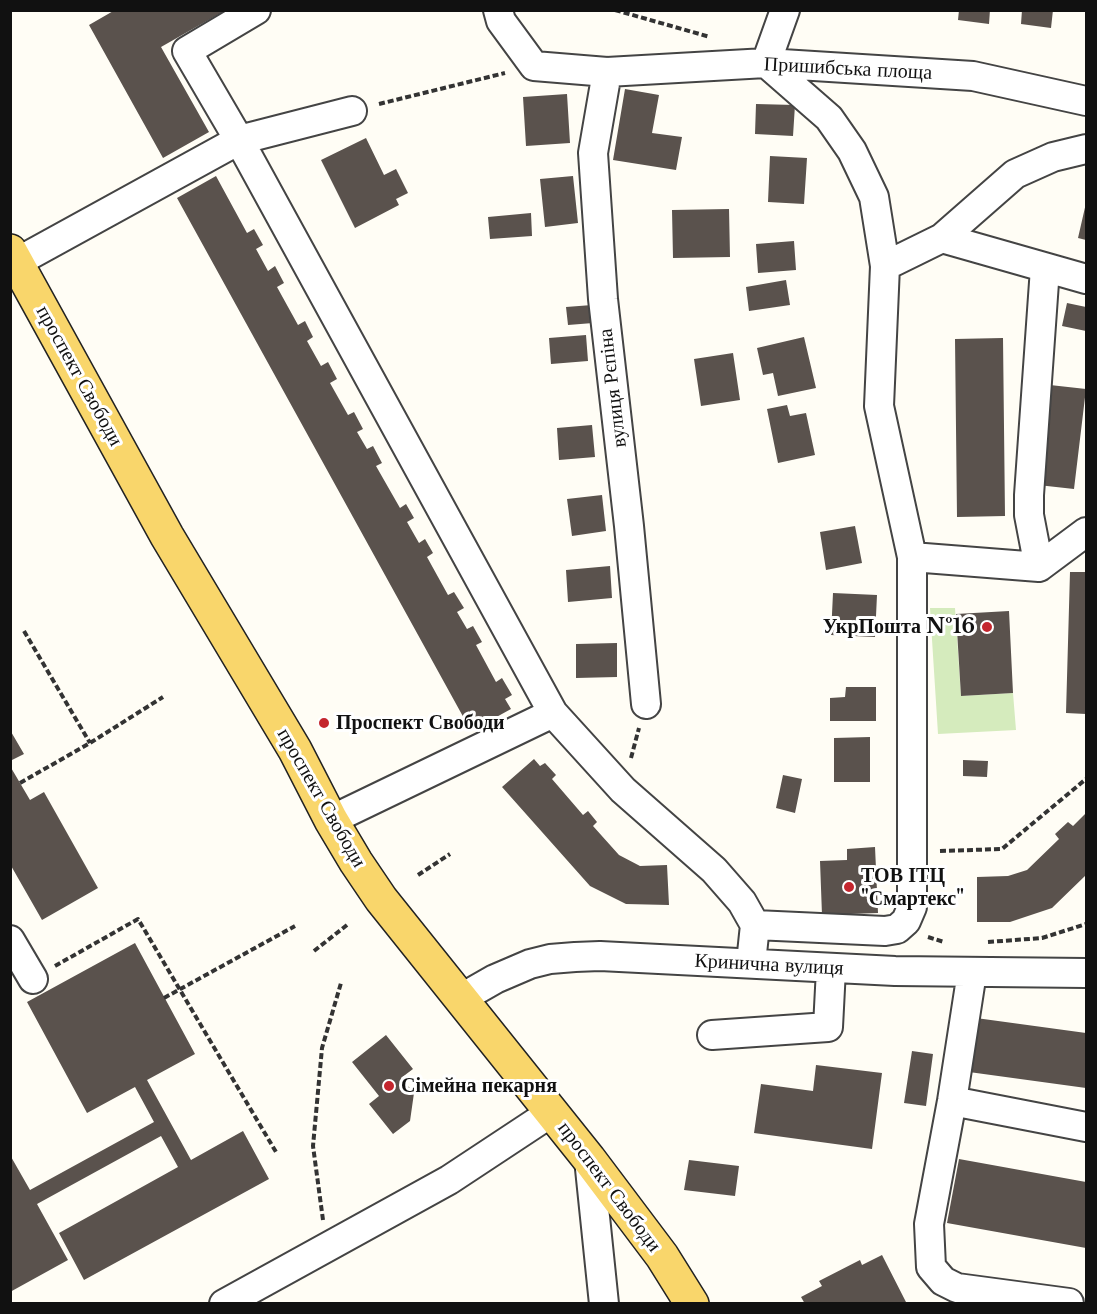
<!DOCTYPE html>
<meta charset="utf-8">
<style>
body{margin:0}
#map{position:relative;width:1097px;height:1314px;overflow:hidden;background:#fffdf5;font-family:"Libre Baskerville",serif}
canvas{display:block}
.frame{position:absolute;inset:0;border:12px solid #111;pointer-events:none}
</style>
<div id="map">
<canvas width="1097" height="1314"></canvas>
<div class="frame"></div>
</div>
<script>
const c = document.querySelector('canvas').getContext('2d');
c.lineJoin = 'round';
function paint(path, color) {
  c.fillStyle = color;
  c.fill(path, 'evenodd');
}
function shape(rows) {
  const path = new Path2D();
  for (const r of rows) {
    path.moveTo(r[0], r[1]);
    for (let i = 2; i < r.length; i += 2) path.lineTo(r[i], r[i + 1]);
  }
  return path;
}
function trace(path, color, width, dash) {
  c.strokeStyle = color;
  c.lineWidth = width;
  c.lineCap = dash ? 'butt' : 'round';
  c.setLineDash(dash || []);
  c.stroke(path);
}
function write(font, color, halo, rows, align = 'center') {
  c.font = font + ' "Libre Baskerville",serif';
  c.lineWidth = 6;
  c.setLineDash([]);
  c.textBaseline = 'middle';
  c.strokeStyle = halo;
  c.fillStyle = color;
  for (const [text, x, y, turn = 0] of rows) {
    c.save();
    c.translate(x, y);
    c.rotate((+turn || 0) * Math.PI / 180);
    c.textAlign = isNaN(turn) ? turn : align;
    if (halo) c.strokeText(text, 0, 0);
    c.fillText(text, 0, 0);
    c.restore();
  }
}
const green = shape([
 [930,608,955,608,961,696,1013,693,1016,730,938,734]
]);
const building = shape([
 [115,10,226,10,161,47,209,132,163,158,89,25],
 [959,10,990,10,989,24,958,20],
 [1022,10,1053,10,1051,28,1021,24],
 [625,89,659,95,652,133,682,137,676,170,613,160],
 [567,94,570,143,526,146,523,97],
 [756,104,795,105,793,136,755,134],
 [366,138,384,175,396,169,408,193,396,199,399,205,355,228,321,160],
 [770,156,807,158,804,204,768,202],
 [216,176,247,233,254,229,263,245,256,249,268,271,275,266,284,283,277,287,298,325,305,321,313,337,307,341,321,366,328,362,337,379,330,383,348,415,354,412,363,429,357,432,367,449,373,446,382,463,376,466,400,508,406,504,414,518,407,522,419,543,425,539,433,553,427,557,448,595,454,592,464,608,457,612,467,629,473,626,482,642,476,645,496,682,502,678,512,695,505,699,511,709,471,731,177,198],
 [573,176,578,223,545,227,540,179],
 [1086,203,1086,240,1078,238],
 [729,209,730,257,673,258,672,210],
 [531,213,532,236,490,239,488,217],
 [794,241,796,270,758,273,756,244],
 [786,280,790,305,749,311,746,287],
 [1067,303,1086,307,1086,331,1062,326],
 [592,305,593,323,568,325,566,307],
 [586,335,588,361,551,364,549,338],
 [804,337,816,388,778,396,773,373,763,375,757,348],
 [1003,338,1005,516,957,517,955,339],
 [733,353,740,400,701,406,694,359],
 [1050,385,1086,389,1074,489,1038,485],
 [787,405,790,416,806,413,815,455,778,463,767,409],
 [592,425,595,457,559,460,557,428],
 [602,495,606,531,572,536,567,499],
 [855,526,862,563,826,570,820,532],
 [610,566,612,598,568,602,566,570],
 [1070,572,1086,572,1086,714,1066,713],
 [833,593,877,595,875,637,831,635],
 [1009,611,1013,693,961,696,956,614],
 [617,643,617,677,576,678,576,644],
 [846,687,876,687,876,721,830,721,830,698,845,697],
 [10,730,24,754,10,761],
 [870,737,870,782,834,782,834,738],
 [534,759,540,766,545,763,556,775,552,779,583,815,588,811,597,822,593,826,619,855,640,866,667,865,669,905,626,904,590,886,502,787],
 [963,760,988,761,987,777,963,776],
 [10,766,30,800,44,792,98,888,42,920,10,864],
 [783,775,802,779,795,813,776,808],
 [1086,813,1086,875,1052,908,1010,922,977,922,977,877,1008,876,1027,870,1059,839,1055,834,1068,822,1073,826],
 [875,847,878,913,822,915,820,861,847,860,847,849],
 [135,943,195,1054,147,1080,191,1160,243,1131,269,1179,84,1280,59,1233,178,1167,161,1136,37,1204,68,1260,10,1292,10,1155,30,1190,154,1122,135,1087,87,1113,27,1002],
 [976,1018,1086,1033,1086,1088,969,1072],
 [386,1035,413,1069,401,1078,414,1093,410,1121,393,1134,369,1104,379,1096,352,1062],
 [912,1051,933,1054,926,1106,904,1103],
 [816,1065,882,1073,872,1149,754,1133,761,1084,813,1091],
 [959,1159,1086,1182,1086,1248,947,1223],
 [689,1160,739,1166,735,1196,684,1190],
 [882,1255,907,1304,805,1304,801,1297,822,1286,819,1281,860,1260,862,1265]
]);
const path = shape([
 [615,10,710,37],
 [379,104,505,73],
 [24,631,90,743],
 [631,758,639,728],
 [20,783,90,743,163,697],
 [940,851,1002,849,1086,779],
 [418,875,450,854],
 [928,937,944,942],
 [988,942,1042,938,1086,924],
 [314,951,347,925],
 [55,966,138,919,276,1152],
 [164,998,295,926],
 [323,1220,313,1146,322,1048,341,983]
]);
const minor = shape([
 [498,10,501,21,534,66,607,72,766,63,973,76,1086,101],
 [607,72,593,153,603,299,629,526,646,704],
 [352,111,239,140,553,713,623,790,714,870,742,902,755,925],
 [942,238,1086,279],
 [17,262,239,140,187,51,256,10],
 [885,266,942,238,1015,174,1053,157,1086,149],
 [912,557,1039,567,1086,532],
 [1039,567,1029,515,1029,495,1045,268],
 [331,820,553,713],
 [10,940,33,979],
 [751,963,755,925,885,931,897,929,906,921,912,907,912,557,879,406,885,266,874,197,852,151,829,118,766,63,785,10],
 [972,972,952,1101,929,1224,931,1267,943,1281,957,1288,1069,1303],
 [460,999,495,979,530,964,550,959,575,957,600,956,895,971,1086,973],
 [712,1035,828,1027,831,969],
 [952,1101,1086,1127],
 [589,1159,604,1304],
 [224,1304,449,1180,552,1112]
]);
const major = shape([
 [10,251,167,536,295,750,331,820,356,862,381,899,589,1159,662,1256,692,1304]
]);
const markers = [
 [987,627,6,"#c4262e"],
 [324,723,6,"#c4262e"],
 [849,887,6,"#c4262e"],
 [389,1086,6,"#c4262e"]
];
const streetNames = [
 ["Пришибська площа",848,69,3],
 ["проспект Свободи",79,376,61],
 ["вулиця Рєпіна",613,388,-97],
 ["проспект Свободи",321,798,60],
 ["Кринична вулиця",769,965,3],
 ["проспект Свободи",609,1187,53]
];
const poiNames = [
 ["УкрПошта №16",975,627,"right"],
 ["Проспект Свободи",336,723],
 ["ТОВ ІТЦ",861,876],
 ["\"Смартекс\"",861,899],
 ["Сімейна пекарня",401,1086]
];
paint(green, '#d5ebbd');
paint(building, '#5a524d');
trace(minor, '#444', 32);
trace(major, '#222', 36);
trace(path, '#333', 4, [6, 3]);
trace(minor, '#fff', 28);
trace(major, '#f9d66b', 33);
for (const [x, y, r, color] of markers) {
  const dot = new Path2D();
  dot.arc(x, y, r, 0, 2 * Math.PI);
  c.fillStyle = color;
  c.fill(dot);
  trace(dot, '#fff', 2);
}
write('20px', '#111', '#fff', streetNames);
write('bold 20px', '#111', '#fff', poiNames, 'left');
</script>
